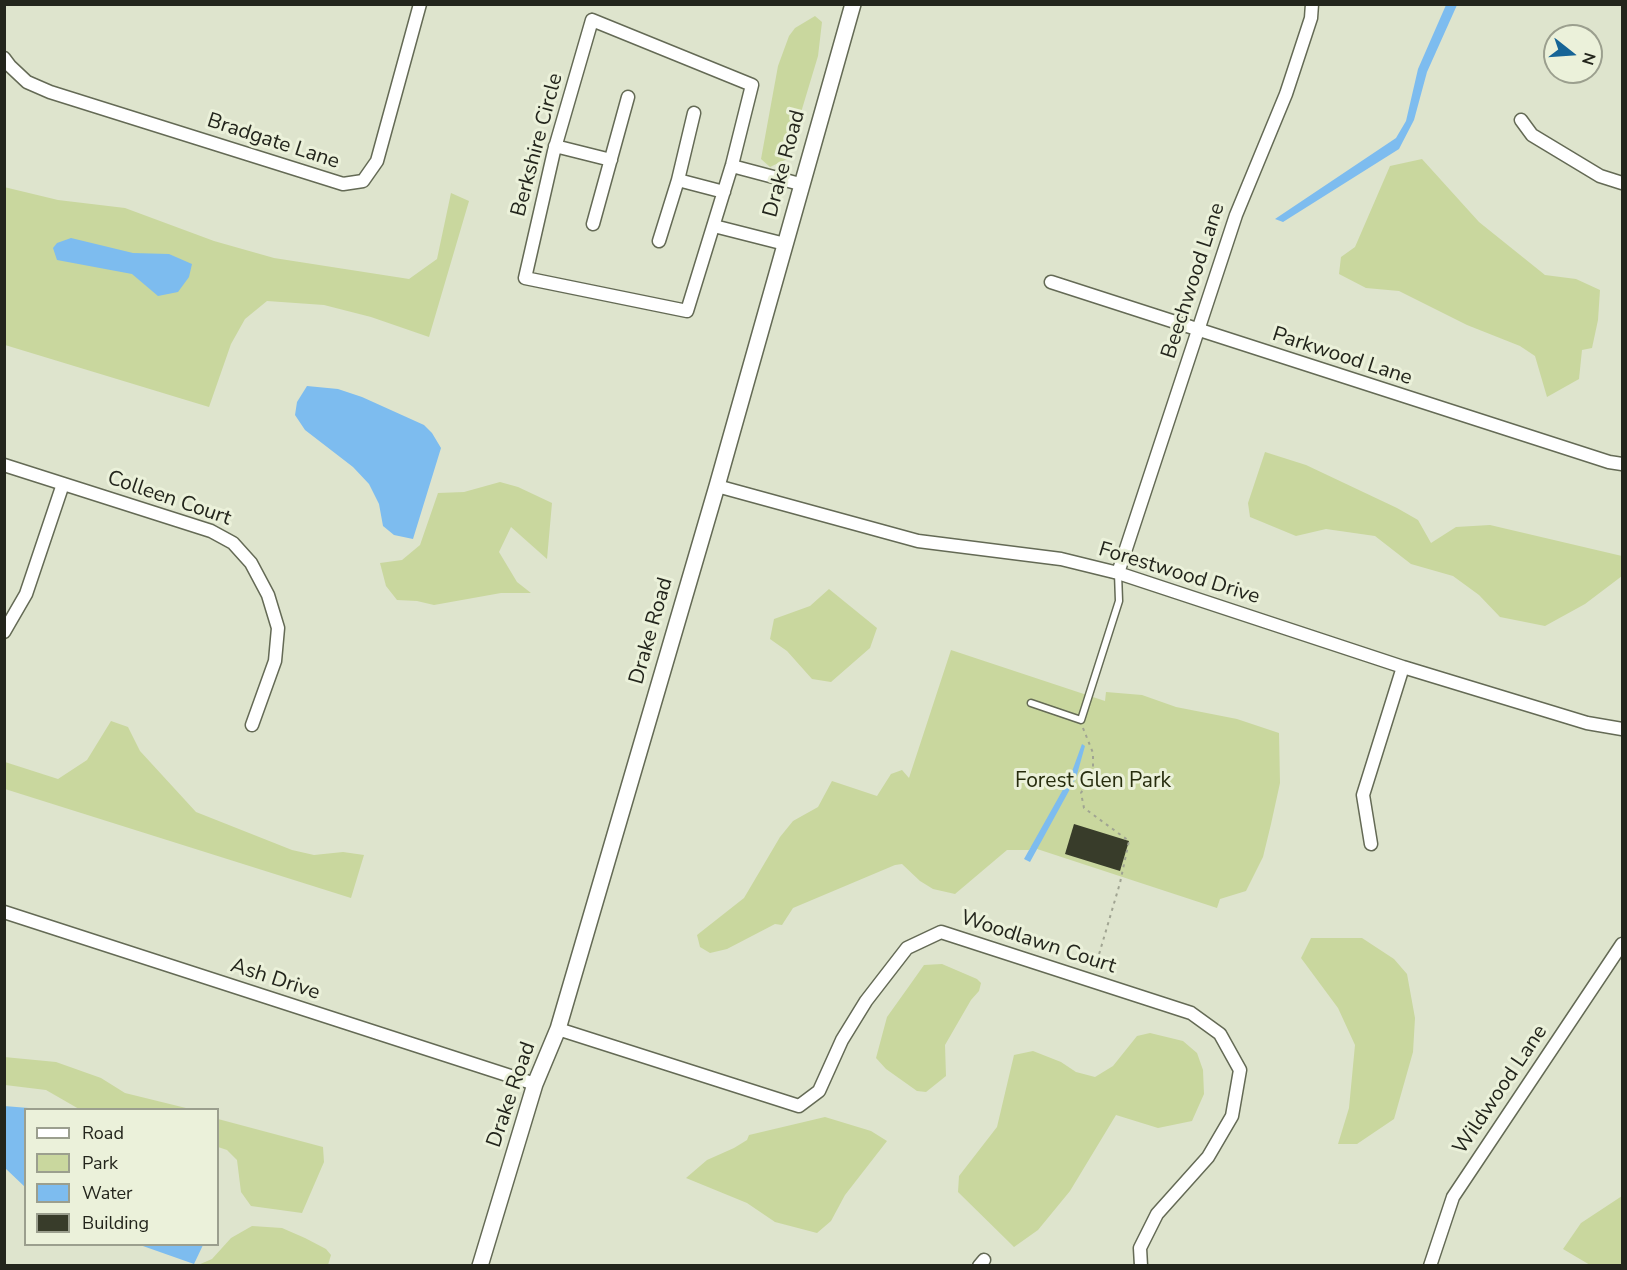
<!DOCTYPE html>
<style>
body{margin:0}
#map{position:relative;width:1627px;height:1270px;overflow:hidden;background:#dee4cd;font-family:"Nunito Sans",sans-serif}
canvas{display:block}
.frame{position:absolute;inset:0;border:6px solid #23251c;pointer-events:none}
.legend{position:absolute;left:24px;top:1108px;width:195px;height:138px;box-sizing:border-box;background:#ebf1da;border:2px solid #9b9f8e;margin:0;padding:8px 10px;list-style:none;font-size:18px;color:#23251c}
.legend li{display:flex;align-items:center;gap:12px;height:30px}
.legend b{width:30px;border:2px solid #9b9f8e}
.north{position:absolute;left:1543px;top:24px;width:60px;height:60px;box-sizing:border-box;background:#ebf1da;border:2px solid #9b9f8e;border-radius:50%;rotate:107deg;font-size:16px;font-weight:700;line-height:24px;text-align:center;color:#23251c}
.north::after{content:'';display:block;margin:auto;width:21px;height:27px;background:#166496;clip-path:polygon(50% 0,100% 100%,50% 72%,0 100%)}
</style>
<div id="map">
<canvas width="1627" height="1270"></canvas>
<div class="frame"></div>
<ul class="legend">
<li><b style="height:8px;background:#fff"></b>Road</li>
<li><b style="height:16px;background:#c9d79e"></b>Park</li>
<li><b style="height:16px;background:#7dbcef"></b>Water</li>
<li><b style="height:16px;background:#383c2a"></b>Building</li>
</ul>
<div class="north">N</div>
</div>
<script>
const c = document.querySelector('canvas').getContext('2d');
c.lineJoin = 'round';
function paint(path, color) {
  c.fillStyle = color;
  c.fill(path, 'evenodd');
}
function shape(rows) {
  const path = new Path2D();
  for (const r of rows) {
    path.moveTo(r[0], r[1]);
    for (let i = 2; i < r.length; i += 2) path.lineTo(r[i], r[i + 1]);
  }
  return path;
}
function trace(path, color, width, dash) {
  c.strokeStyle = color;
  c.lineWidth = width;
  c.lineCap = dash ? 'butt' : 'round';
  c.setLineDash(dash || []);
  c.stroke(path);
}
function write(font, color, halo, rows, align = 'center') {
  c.font = font + ' "Nunito Sans",sans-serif';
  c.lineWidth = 6;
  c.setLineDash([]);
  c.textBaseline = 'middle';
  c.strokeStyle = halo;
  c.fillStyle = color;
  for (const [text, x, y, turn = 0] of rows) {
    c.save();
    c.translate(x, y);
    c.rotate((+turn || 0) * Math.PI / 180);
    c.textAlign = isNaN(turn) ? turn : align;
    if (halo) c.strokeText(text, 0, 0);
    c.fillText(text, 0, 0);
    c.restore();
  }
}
const green = shape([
 [815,16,822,22,818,56,787,159,770,167,761,159,778,66,789,36,795,28],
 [1422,159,1479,222,1545,275,1576,279,1600,290,1598,320,1592,348,1582,350,1579,379,1547,397,1535,356,1520,346,1467,325,1399,291,1366,288,1339,274,1341,257,1355,247,1390,166],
 [4,187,58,200,125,208,214,241,274,258,409,279,437,259,451,193,469,201,429,337,371,317,324,305,267,301,245,319,231,344,209,407,5,345],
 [1265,452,1306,465,1397,508,1418,520,1431,543,1456,527,1490,525,1622,556,1622,576,1585,604,1545,626,1500,617,1479,595,1453,576,1411,564,1375,536,1326,529,1296,536,1250,517,1248,503],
 [500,482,518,487,552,503,547,559,511,527,499,552,517,582,531,593,501,593,434,605,417,601,397,600,386,586,380,563,402,560,420,545,438,493,464,492],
 [829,589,877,628,870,648,831,682,812,679,787,651,770,639,774,619,810,606],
 [951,650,1105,701,1106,692,1142,695,1176,707,1237,719,1279,733,1280,783,1271,824,1263,857,1246,891,1220,899,1217,908,1031,847,1029,850,1007,850,955,894,933,889,920,881,902,864,895,865,793,908,782,925,775,924,727,949,710,953,700,947,697,935,744,898,780,837,793,821,818,807,832,781,877,796,891,774,902,770,909,778],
 [111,721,128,727,140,751,196,812,292,850,314,855,343,852,364,855,351,898,5,789,5,762,58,779,87,760],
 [1311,938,1362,938,1394,959,1407,974,1415,1018,1413,1052,1394,1119,1357,1144,1338,1144,1349,1108,1355,1045,1338,1008,1301,958],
 [942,964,977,979,981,983,979,991,971,1000,945,1045,946,1076,926,1092,917,1091,886,1069,876,1058,887,1017,907,989,924,965],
 [1150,1033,1183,1041,1197,1053,1203,1070,1204,1094,1192,1121,1158,1128,1116,1115,1070,1191,1038,1230,1014,1247,958,1192,959,1176,997,1127,1014,1055,1033,1051,1061,1062,1076,1072,1095,1077,1113,1066,1137,1036],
 [4,1057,56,1062,101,1078,125,1093,190,1109,79,1109,46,1090,5,1085],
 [825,1117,871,1131,887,1141,845,1195,831,1221,817,1233,775,1222,747,1203,686,1178,707,1160,734,1148,747,1140,749,1135],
 [218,1119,323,1147,324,1162,302,1213,251,1206,241,1192,237,1160,227,1150,218,1147],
 [1622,1196,1622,1265,1590,1265,1563,1249,1581,1223],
 [252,1226,282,1228,305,1238,326,1249,331,1255,328,1265,198,1265,212,1259,231,1238]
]);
const water = shape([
 [1446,5,1457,5,1427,72,1414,120,1399,149,1283,222,1275,219,1396,138,1406,121,1418,69],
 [71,238,133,253,169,254,192,264,189,277,178,292,158,296,132,274,57,260,53,248,57,243],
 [307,386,338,389,362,397,424,425,432,433,441,448,413,539,394,535,383,526,379,504,369,484,353,467,305,430,295,415,297,402],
 [1082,744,1085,746,1076,778,1030,862,1024,859,1070,777],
 [4,1106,41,1109,26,1110,25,1187,5,1168],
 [140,1245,203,1245,194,1264]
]);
const building = shape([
 [1074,824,1129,841,1120,871,1065,854]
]);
const path = shape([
 [1083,728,1093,753,1093,771,1081,793,1084,808,1129,841,1120,883,1095,968]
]);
const service = shape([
 [1031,703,1081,720,1119,601,1118,573]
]);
const minor = shape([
 [592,20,752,85,732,165,687,311,525,278,554,151,592,20],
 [4,58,10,66,27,82,50,92,343,184,363,181,377,161,420,4],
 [1521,120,1532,135,1600,176,1622,183],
 [555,146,611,160],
 [732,166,800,184],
 [678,180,694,113],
 [593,224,628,97],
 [714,226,785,244],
 [659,241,678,180,724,192],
 [1051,282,1609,462,1622,464],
 [4,465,211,531,233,543,251,563,268,595,278,628,275,661,252,725],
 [717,486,918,541,1061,559,1118,573,1403,667,1587,723,1622,729],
 [1118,573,1236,215,1286,94,1311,18,1312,4],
 [4,632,26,594,63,484],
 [1371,844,1363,795,1403,667],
 [4,912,535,1084],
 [558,1029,799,1106,819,1091,842,1040,866,1001,907,948,941,932,1191,1013,1220,1034,1240,1070,1232,1116,1208,1157,1157,1214,1140,1248,1141,1266],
 [979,1266,984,1260],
 [1430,1266,1453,1197,1622,944]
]);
const tertiary = shape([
 [480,1266,535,1084,558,1029,717,486,853,4]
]);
const streetNames = [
 ["Bradgate Lane",273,142,18],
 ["Berkshire Circle",538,145,-75],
 ["Drake Road",785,164,-75],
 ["Beechwood Lane",1194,281,-72],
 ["Parkwood Lane",1342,357,18],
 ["Colleen Court",169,499,19],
 ["Forestwood Drive",1179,574,17],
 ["Drake Road",652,631,-74],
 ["Woodlawn Court",1038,943,18],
 ["Ash Drive",275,980,18],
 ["Wildwood Lane",1501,1090,-56],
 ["Drake Road",512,1095,-71]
];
const parkNames = [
 ["Forest Glen Park",1093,782]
];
paint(green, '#c9d79e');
paint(water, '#7dbcef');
paint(building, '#383c2a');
trace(service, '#646a55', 9);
trace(minor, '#646a55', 15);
trace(tertiary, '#646a55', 18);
trace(path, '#a0a492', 2, [3, 4.5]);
trace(service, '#fff', 6);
trace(minor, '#fff', 12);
trace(tertiary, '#fff', 15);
write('21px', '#23251c', '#ebf1da', streetNames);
write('21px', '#262c0d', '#ebf1da', parkNames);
</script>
